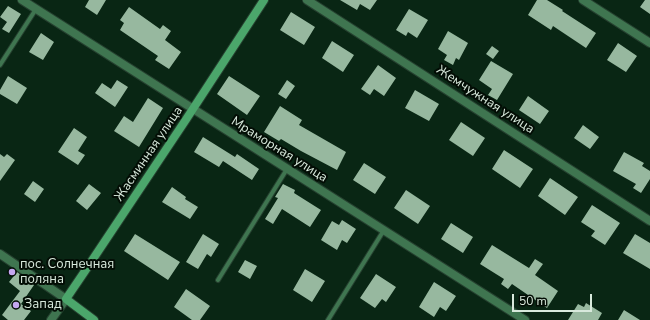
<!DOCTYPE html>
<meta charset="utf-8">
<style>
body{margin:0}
#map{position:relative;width:650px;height:320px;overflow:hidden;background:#092614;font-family:"Nunito Sans",sans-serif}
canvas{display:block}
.scale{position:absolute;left:512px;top:294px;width:80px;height:18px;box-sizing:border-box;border:2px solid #d8e9dc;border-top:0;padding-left:5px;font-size:12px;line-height:14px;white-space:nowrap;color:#d8e9dc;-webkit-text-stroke:3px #030d05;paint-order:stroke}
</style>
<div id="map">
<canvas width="650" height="320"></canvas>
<div class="scale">50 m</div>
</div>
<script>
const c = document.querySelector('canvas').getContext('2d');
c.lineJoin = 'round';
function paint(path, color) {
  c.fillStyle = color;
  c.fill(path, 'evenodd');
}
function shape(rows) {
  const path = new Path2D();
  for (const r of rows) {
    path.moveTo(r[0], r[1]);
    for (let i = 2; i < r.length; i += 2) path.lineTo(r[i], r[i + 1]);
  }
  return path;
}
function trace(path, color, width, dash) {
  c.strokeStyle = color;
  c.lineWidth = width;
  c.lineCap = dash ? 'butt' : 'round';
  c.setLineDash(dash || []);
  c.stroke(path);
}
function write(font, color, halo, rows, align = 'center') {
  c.font = font + ' "Nunito Sans",sans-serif';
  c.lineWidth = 4;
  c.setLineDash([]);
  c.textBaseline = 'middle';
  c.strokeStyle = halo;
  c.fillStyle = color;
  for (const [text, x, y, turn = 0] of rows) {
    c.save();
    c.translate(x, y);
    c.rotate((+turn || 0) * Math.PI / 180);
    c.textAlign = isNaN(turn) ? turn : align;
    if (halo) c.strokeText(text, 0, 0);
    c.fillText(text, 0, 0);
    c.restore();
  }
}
const building = shape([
 [89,0,106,0,97,15,85,7],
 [340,0,377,0,370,10,360,4,357,10],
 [537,0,547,0,563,10,562,11,596,33,586,48,553,26,551,30,528,15],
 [645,0,650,0,650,14,640,7],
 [8,6,21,14,9,33,2,29,7,22,0,17],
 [129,7,160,29,163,25,171,31,165,40,181,52,169,69,155,60,158,56,120,30,124,23,120,20],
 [409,9,428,20,417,38,408,32,406,36,396,30],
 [291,12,315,27,304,45,280,30],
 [448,31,468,43,459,60,456,58,453,65,444,60,447,55,438,49],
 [41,33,54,42,43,60,29,52],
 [332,41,354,55,343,72,322,58],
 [618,43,637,56,626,72,607,60],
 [492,46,499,51,493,59,486,54],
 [491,61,513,74,497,100,488,95,492,89,479,80],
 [378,65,396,78,384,96,374,89,370,95,361,89],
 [8,76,27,88,17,104,0,94,0,90],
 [229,76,260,96,247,115,217,94],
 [117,80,128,87,115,107,95,93,102,83,111,89],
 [287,80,295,86,286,99,278,94],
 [415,90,439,104,429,121,405,108],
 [528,96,549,111,540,124,519,110],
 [148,98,163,108,139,147,114,131,124,116,133,122],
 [280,106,302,120,299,125,346,152,337,170,301,151,281,139,279,141,264,132],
 [461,122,485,138,473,156,449,140],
 [583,125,599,137,590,149,574,138],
 [74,128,87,137,78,151,85,155,78,165,58,152],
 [203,137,235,157,237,154,259,169,252,180,223,161,219,167,194,152],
 [504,150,533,169,520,188,492,169],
 [624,152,644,163,642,166,650,171,650,179,641,193,633,188,636,184,613,171],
 [0,154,4,157,7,154,15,160,0,181],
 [364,163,386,177,375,194,353,180],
 [550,178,578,197,565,215,538,196],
 [33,181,44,189,35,202,24,194],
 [89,184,101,193,87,210,76,201],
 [283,184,295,190,294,193,321,210,310,227,282,209,273,224,265,219,278,198,275,197],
 [172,187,186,197,185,199,198,207,190,219,162,202],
 [406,190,430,206,418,224,394,208],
 [592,205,620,223,605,245,591,236,595,231,581,222],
 [342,220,356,229,347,243,342,240,337,250,321,240,332,221,339,225],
 [451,223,473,237,463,253,441,239],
 [135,234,180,262,168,280,124,251],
 [203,234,219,244,211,257,207,254,198,269,186,262],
 [635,234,650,243,650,269,623,253],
 [492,245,529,268,535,259,543,264,535,275,558,291,547,308,512,284,508,289,501,284,504,279,480,264],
 [245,260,257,266,250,279,238,272],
 [305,269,325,281,312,302,293,290],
 [17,272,34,285,21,304,31,311,24,320,8,320,2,315,20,291,9,282],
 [376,274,396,287,386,302,382,299,375,308,360,298],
 [434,282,456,296,446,311,440,307,434,317,419,307],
 [186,289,210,306,200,320,192,320,174,307],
 [586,303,602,313,598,320,568,320,578,304,584,307],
 [624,310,640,320,618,320]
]);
const lane = shape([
 [0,65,36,9],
 [218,280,287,169],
 [328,320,384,230]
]);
const street = shape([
 [22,0,525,320],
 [307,0,650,221],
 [583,0,650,43],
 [0,254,66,299,51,320]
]);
const secondary = shape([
 [94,320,66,299,85,271,187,118,264,0]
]);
const markers = [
 [12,272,4,"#c5a7f1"],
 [16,305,4,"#c5a7f1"]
];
const streetNames = [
 ["Жемчужная улица",485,100,33],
 ["Мраморная улица",279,150,32],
 ["Жасминная улица",149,154,-56]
];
const poiNames = [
 ["пос. Солнечная",20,265],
 ["поляна",20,280],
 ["Запад",24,305]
];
paint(building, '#97b89f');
trace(lane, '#264130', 6);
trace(street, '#264130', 10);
trace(secondary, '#264130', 10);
trace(lane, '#3f7550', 4);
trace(street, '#3f7550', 8);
trace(secondary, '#4ba66b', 8);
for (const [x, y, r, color] of markers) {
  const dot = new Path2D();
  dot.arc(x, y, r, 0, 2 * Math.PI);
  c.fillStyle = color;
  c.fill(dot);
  trace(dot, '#030d05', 1.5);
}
write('13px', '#d8e9dc', '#030d05', streetNames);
write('13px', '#d8e9dc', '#030d05', poiNames, 'left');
</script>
